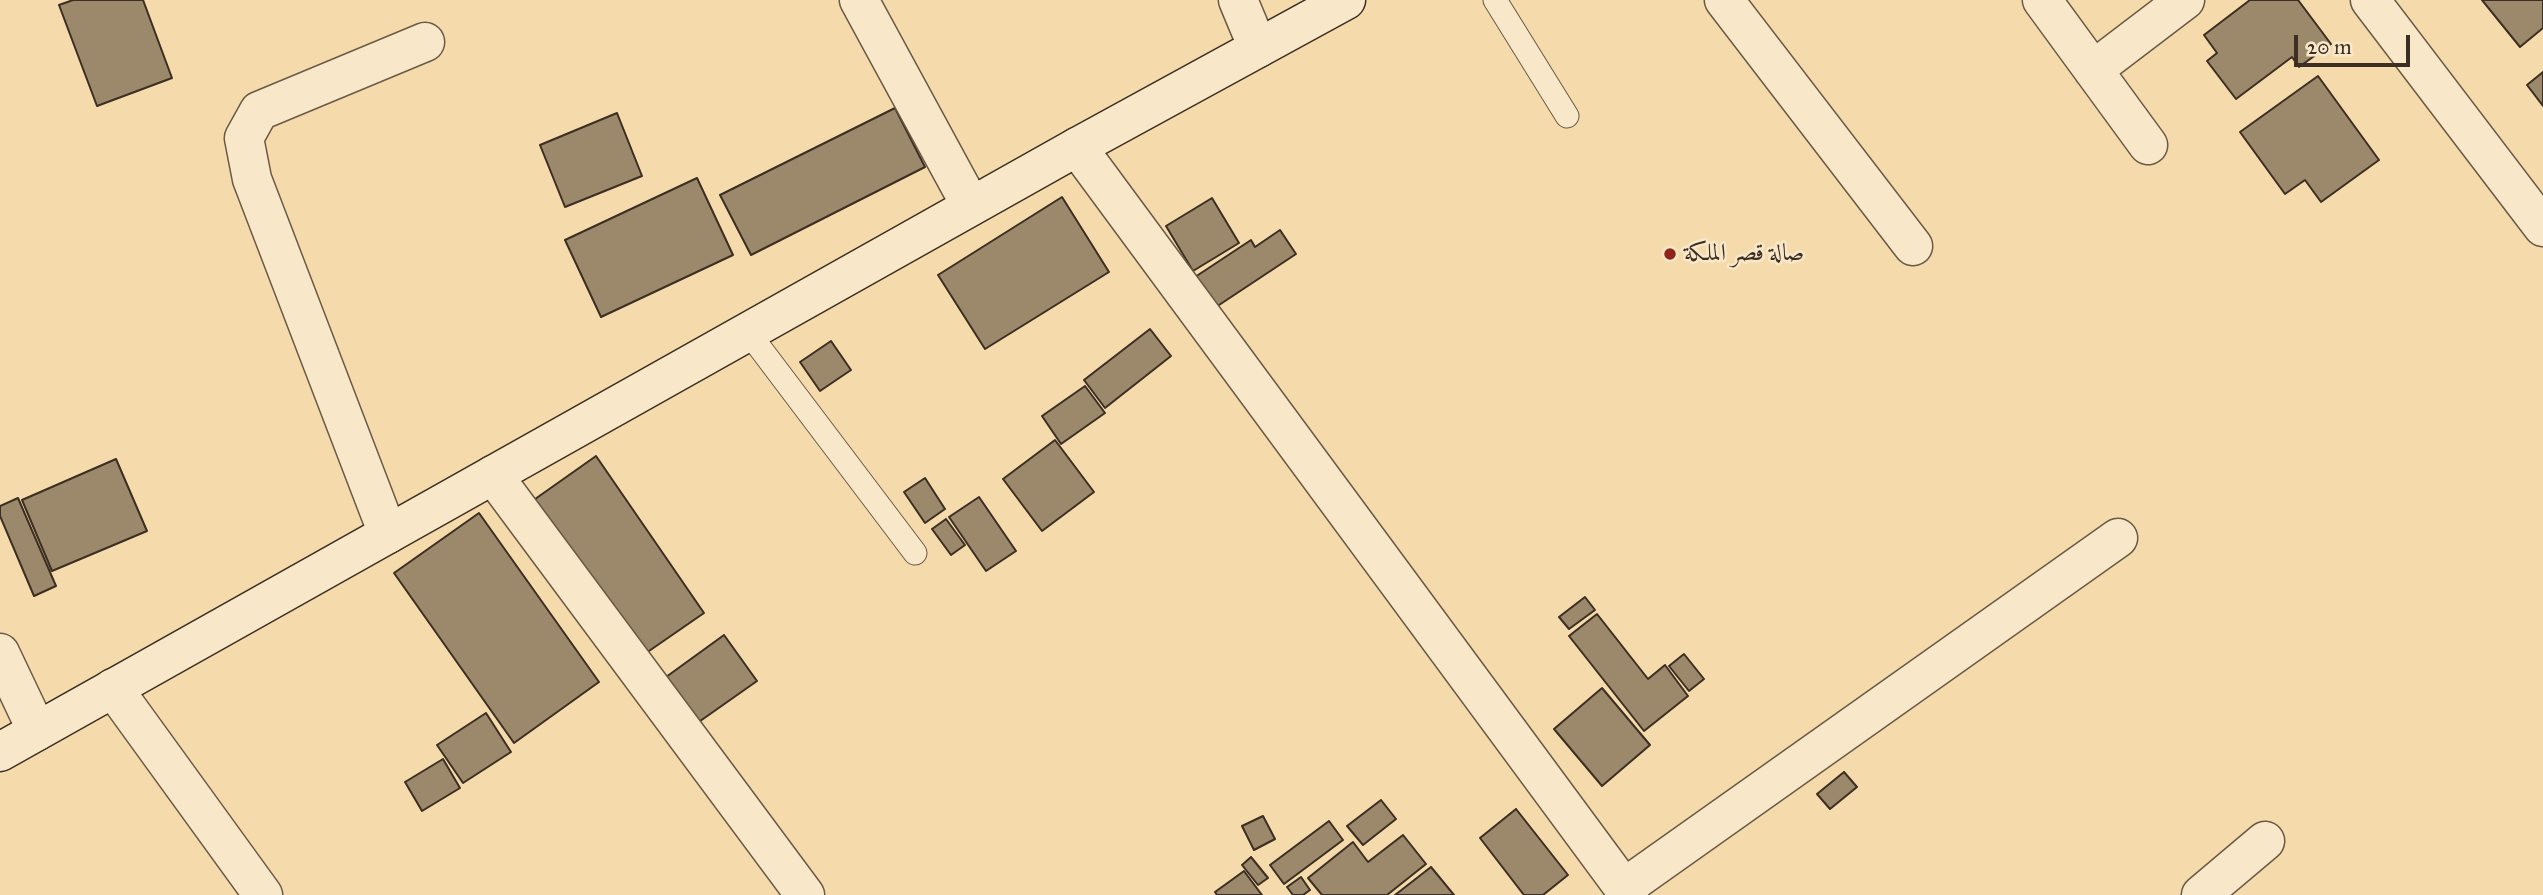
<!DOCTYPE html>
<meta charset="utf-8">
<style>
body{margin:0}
#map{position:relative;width:2543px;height:895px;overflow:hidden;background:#f5dbac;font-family:"IM FELL Great Primer",serif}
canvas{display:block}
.scale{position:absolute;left:2294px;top:35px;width:116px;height:32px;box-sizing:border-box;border:4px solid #3c2e23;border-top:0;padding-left:9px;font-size:21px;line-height:24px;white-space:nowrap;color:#3c2e23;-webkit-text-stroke:5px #f8e8c9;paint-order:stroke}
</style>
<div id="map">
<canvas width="2543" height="895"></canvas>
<div class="scale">20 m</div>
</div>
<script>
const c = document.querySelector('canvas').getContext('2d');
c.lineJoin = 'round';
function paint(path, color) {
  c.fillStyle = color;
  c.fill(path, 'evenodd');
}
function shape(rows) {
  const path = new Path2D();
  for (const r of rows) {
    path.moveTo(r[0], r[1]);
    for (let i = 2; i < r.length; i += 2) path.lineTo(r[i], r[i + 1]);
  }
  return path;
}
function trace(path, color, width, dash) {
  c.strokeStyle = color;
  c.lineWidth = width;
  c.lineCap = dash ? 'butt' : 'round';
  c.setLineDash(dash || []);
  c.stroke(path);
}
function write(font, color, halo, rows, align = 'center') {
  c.font = font + ' "IM FELL Great Primer",Amiri,serif';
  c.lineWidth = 5;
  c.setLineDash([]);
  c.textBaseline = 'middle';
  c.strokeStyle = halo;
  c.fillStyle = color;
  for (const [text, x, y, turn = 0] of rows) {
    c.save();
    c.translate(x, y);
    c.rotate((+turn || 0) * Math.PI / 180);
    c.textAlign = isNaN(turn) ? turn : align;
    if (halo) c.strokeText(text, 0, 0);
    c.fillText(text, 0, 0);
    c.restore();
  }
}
const building = shape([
 [73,0,143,0,172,78,97,106,59,5,73,0],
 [2250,0,2298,0,2331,44,2299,67,2292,57,2236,99,2207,61,2217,53,2204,35,2250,0],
 [2482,0,2543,0,2543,28,2520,47,2482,0],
 [2543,72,2543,106,2527,85,2543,72],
 [2318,76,2379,160,2321,202,2305,180,2285,194,2240,132,2318,76],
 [895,108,925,167,751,255,720,195,895,108],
 [617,113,642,176,565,207,540,145,617,113],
 [697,178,733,255,601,317,565,240,697,178],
 [1062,197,1109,272,985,349,938,275,1062,197],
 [1212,198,1239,243,1193,271,1166,226,1212,198],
 [1280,230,1296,254,1210,311,1189,281,1251,240,1255,247,1280,230],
 [1150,329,1171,356,1105,408,1084,380,1150,329],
 [831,341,851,370,820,391,800,362,831,341],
 [1085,386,1105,413,1061,444,1042,416,1085,386],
 [1055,440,1094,492,1042,531,1003,479,1055,440],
 [596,456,704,613,636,660,528,504,596,456],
 [116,459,147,531,52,571,22,500,116,459],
 [925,478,945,509,925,523,904,492,925,478],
 [979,497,1016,551,986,571,949,517,979,497],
 [18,498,56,586,34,596,0,516,0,506,18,498],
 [479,513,599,682,514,743,394,573,479,513],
 [946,519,965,545,951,555,932,529,946,519],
 [1585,597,1595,610,1569,629,1559,617,1585,597],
 [1597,614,1648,679,1665,665,1688,696,1644,731,1569,636,1597,614],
 [724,635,757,681,686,731,655,685,724,635],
 [1684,654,1704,679,1689,691,1669,666,1684,654],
 [1602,688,1650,745,1602,786,1554,729,1602,688],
 [486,713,511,752,463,783,437,745,486,713],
 [443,759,460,788,422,811,405,782,443,759],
 [1844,772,1857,787,1830,809,1817,794,1844,772],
 [1381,800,1396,819,1363,845,1347,826,1381,800],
 [1516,809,1568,875,1543,895,1524,895,1480,838,1516,809],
 [1263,816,1275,839,1254,850,1242,826,1263,816],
 [1329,821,1343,840,1284,884,1270,865,1329,821],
 [1403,835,1426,864,1387,895,1322,895,1308,878,1353,842,1368,862,1403,835],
 [1251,857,1268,878,1258,885,1242,865,1251,857],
 [1431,867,1454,895,1395,895,1431,867],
 [1244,871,1262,895,1217,895,1215,892,1244,871],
 [1301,877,1310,890,1303,895,1293,895,1287,887,1301,877]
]);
const lane = shape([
 [1495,0,1567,116],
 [748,332,915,553]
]);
const street = shape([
 [859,0,971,206],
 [1238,0,1258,48],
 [1724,0,1913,246],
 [2042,0,2148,145],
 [2370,0,2543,227],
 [2093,70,2185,0],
 [1077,147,1629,895],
 [493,475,805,895],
 [388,534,252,179,244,138,259,111,425,42],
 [0,653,37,731],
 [113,688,263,895],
 [1624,888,2118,538],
 [2201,895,2265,841]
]);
const secondary = shape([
 [0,752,1077,147,1346,0]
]);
const markers = [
 [1670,254,7,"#8f2418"]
];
const poiNames = [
 ["صالة قصر الملكة",1684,254]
];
paint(building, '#9c886a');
trace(building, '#3c2e23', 2);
trace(lane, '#6a5945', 25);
trace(street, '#6a5945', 41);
trace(secondary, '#3c2e23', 41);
trace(lane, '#f8e8c9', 23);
trace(street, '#f8e8c9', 38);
trace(secondary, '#f8e8c9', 38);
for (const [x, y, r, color] of markers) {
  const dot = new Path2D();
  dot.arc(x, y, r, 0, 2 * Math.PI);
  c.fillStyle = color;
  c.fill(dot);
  trace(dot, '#f8e8c9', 2.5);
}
write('24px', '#3c2e23', '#f8e8c9', poiNames, 'left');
</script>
